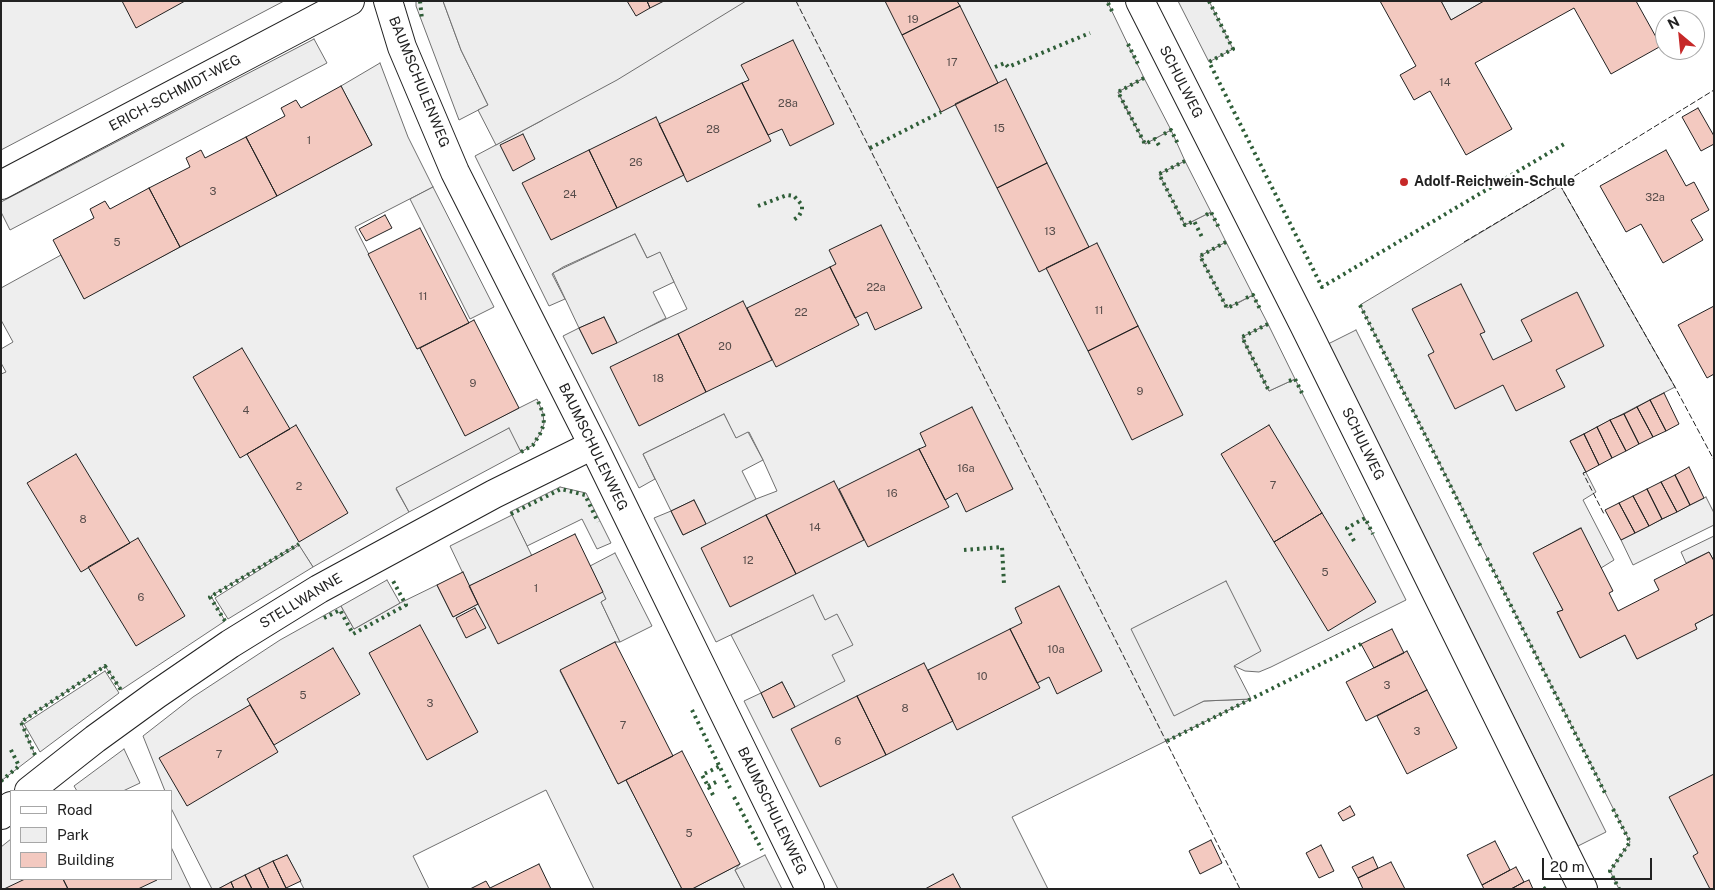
<!DOCTYPE html>
<style>
body{margin:0}
#map{position:relative;width:1715px;height:890px;overflow:hidden;background:#fff;font-family:"Public Sans",sans-serif}
canvas{display:block}
.frame{position:absolute;inset:0;border:2px solid #222;pointer-events:none}
.legend{position:absolute;left:10px;top:790px;width:162px;height:90px;box-sizing:border-box;background:#fff;border:1px solid #a7a7a7;margin:0;padding:6px 9px;list-style:none;font-size:15px;color:#222}
.legend li{display:flex;align-items:center;gap:10px;height:25px}
.legend b{width:25px;border:1px solid #a7a7a7}
.north{position:absolute;left:1655px;top:10px;width:50px;height:50px;box-sizing:border-box;background:#fff;border:1px solid #a7a7a7;border-radius:50%;rotate:332deg;font-size:14px;font-weight:700;line-height:20px;text-align:center;color:#222}
.north::after{content:'';display:block;margin:auto;width:18px;height:22px;background:#c62828;clip-path:polygon(50% 0,100% 100%,50% 72%,0 100%)}
.scale{position:absolute;left:1542px;top:858px;width:110px;height:22px;box-sizing:border-box;border:2px solid #222;border-top:0;padding-left:6px;font-size:15px;line-height:18px;white-space:nowrap;color:#222;-webkit-text-stroke:4px #fff;paint-order:stroke}
</style>
<div id="map">
<canvas width="1715" height="890"></canvas>
<div class="frame"></div>
<ul class="legend">
<li><b style="height:6px;background:#fff"></b>Road</li>
<li><b style="height:14px;background:#eee"></b>Park</li>
<li><b style="height:14px;background:#f3c9c0"></b>Building</li>
</ul>
<div class="north">N</div>
<div class="scale">20 m</div>
</div>
<script>
const c = document.querySelector('canvas').getContext('2d');
c.lineJoin = 'round';
function paint(path, color) {
  c.fillStyle = color;
  c.fill(path, 'evenodd');
}
function shape(rows) {
  const path = new Path2D();
  for (const r of rows) {
    path.moveTo(r[0], r[1]);
    for (let i = 2; i < r.length; i += 2) path.lineTo(r[i], r[i + 1]);
  }
  return path;
}
function trace(path, color, width, dash) {
  c.strokeStyle = color;
  c.lineWidth = width;
  c.lineCap = dash ? 'butt' : 'round';
  c.setLineDash(dash || []);
  c.stroke(path);
}
function write(font, color, halo, rows, align = 'center') {
  c.font = font + ' "Public Sans",sans-serif';
  c.lineWidth = 4;
  c.setLineDash([]);
  c.textBaseline = 'middle';
  c.strokeStyle = halo;
  c.fillStyle = color;
  for (const [text, x, y, turn = 0] of rows) {
    c.save();
    c.translate(x, y);
    c.rotate((+turn || 0) * Math.PI / 180);
    c.textAlign = isNaN(turn) ? turn : align;
    if (halo) c.strokeText(text, 0, 0);
    c.fillText(text, 0, 0);
    c.restore();
  }
}
const green = shape([
 [1,1,284,1,1,150,1,1],
 [416,1,443,1,461,50,488,105,459,120,416,6,416,1],
 [664,1,1107,1,1144,78,1118,92,1124,105,1145,144,1171,130,1185,161,1160,174,1185,225,1211,212,1226,242,1200,256,1207,268,1238,303,1253,295,1268,324,1242,338,1269,391,1295,379,1406,600,1271,667,1259,672,1245,671,1234,666,1226,581,1174,715,1204,701,1251,699,1012,817,1048,889,838,889,744,701,761,693,773,717,808,697,768,617,716,642,654,518,671,511,683,535,756,499,777,491,763,460,749,432,736,439,724,414,643,454,655,479,639,488,563,336,579,328,592,354,687,309,660,253,647,258,635,234,563,267,552,274,565,299,549,306,475,156,543,120,664,1],
 [380,63,408,137,433,187,355,227,417,349,420,348,465,435,537,399,543,413,544,424,540,434,533,445,521,452,508,429,396,489,409,512,313,567,298,544,211,596,225,621,121,690,105,666,21,722,35,755,1,781,1,374,6,372,1,363,1,349,13,342,1,320,1,288,61,255,84,298,372,145,341,86,380,63],
 [1560,185,1675,387,1570,441,1596,492,1583,500,1614,560,1601,568,1580,528,1534,553,1563,610,1557,612,1580,658,1625,635,1637,659,1696,629,1695,624,1714,614,1714,889,1619,889,1610,871,1630,842,1360,305,1560,185],
 [560,487,586,493,611,543,597,549,582,519,527,546,510,512,560,487],
 [1706,497,1714,513,1714,525,1633,565,1621,540,1706,497],
 [1714,536,1714,561,1709,552,1686,563,1681,552,1714,536],
 [437,585,453,617,478,604,603,592,606,599,601,602,620,642,615,642,560,671,618,784,626,780,682,889,594,889,546,790,413,856,429,889,304,889,287,855,218,889,212,889,173,812,171,808,171,791,165,791,143,736,193,697,280,640,341,606,354,629,400,603,437,585],
 [11,839,11,879,171,879,171,847,191,889,1,889,1,847,11,839],
 [740,864,735,870,745,889,692,889,740,864]
]);
const parking = shape([
 [443,1,746,1,617,80,496,145,478,110,488,105,461,50,443,1],
 [1178,1,1209,1,1233,49,1209,62,1178,1],
 [1441,1,1484,1,1451,20,1441,1],
 [314,39,327,63,10,230,1,212,1,202,314,39],
 [1144,78,1171,130,1145,144,1118,92,1144,78],
 [1185,161,1211,212,1185,225,1159,174,1185,161],
 [433,187,494,307,470,319,410,199,433,187],
 [635,234,647,258,660,252,674,282,653,292,666,318,617,343,604,317,579,328,553,273,635,234],
 [1226,242,1253,295,1227,308,1200,256,1226,242],
 [1268,324,1295,379,1269,391,1242,337,1268,324],
 [1356,330,1606,832,1578,846,1328,344,1356,330],
 [724,414,736,438,748,432,763,460,742,471,756,499,706,524,694,500,671,511,643,454,724,414],
 [509,428,521,452,409,512,396,488,509,428],
 [512,515,532,556,469,586,450,546,512,515],
 [299,545,313,567,228,619,215,598,299,545],
 [615,553,652,626,620,642,601,602,606,599,590,566,615,553],
 [387,580,400,603,354,629,341,606,387,580],
 [1226,581,1261,651,1234,666,1251,699,1204,701,1174,716,1131,629,1226,581],
 [813,595,825,620,837,614,853,645,832,655,845,681,795,707,782,682,761,693,731,635,813,595],
 [105,671,119,693,40,752,24,724,105,671],
 [124,749,140,783,123,791,77,791,74,786,124,749],
 [765,855,782,889,745,889,735,870,765,855]
]);
const building = shape([
 [122,1,185,1,136,28,122,1],
 [627,1,647,1,650,8,636,16,627,1],
 [647,1,664,1,650,8,647,1],
 [885,1,957,1,960,6,902,35,885,1],
 [1380,1,1441,1,1451,20,1484,1,1636,1,1661,46,1611,74,1574,8,1475,63,1512,129,1466,155,1430,91,1414,100,1400,75,1416,66,1380,1],
 [960,6,998,83,941,112,902,35,960,6],
 [793,40,834,124,790,146,782,129,768,135,742,83,749,80,741,65,793,40],
 [1006,79,1047,163,997,188,955,104,1006,79],
 [742,83,771,141,687,182,659,124,742,83],
 [341,86,372,145,277,196,246,137,285,116,281,108,296,100,301,108,341,86],
 [1698,108,1714,136,1714,144,1701,151,1682,117,1698,108],
 [656,117,684,175,617,208,589,150,656,117],
 [523,134,535,159,513,171,500,145,523,134],
 [246,137,277,196,180,247,149,188,190,167,186,158,201,150,205,158,246,137],
 [589,150,617,208,551,240,522,183,589,150],
 [1666,150,1686,186,1694,182,1709,210,1691,220,1703,240,1663,263,1641,224,1626,232,1600,186,1666,150],
 [1047,163,1089,247,1039,272,997,188,1047,163],
 [149,188,180,247,84,299,53,240,94,218,90,209,105,201,110,209,149,188],
 [385,215,392,228,366,241,359,229,385,215],
 [881,225,922,308,875,330,867,312,855,318,830,267,836,264,829,250,881,225],
 [420,228,469,323,417,349,368,254,420,228],
 [1097,243,1138,326,1088,351,1046,268,1097,243],
 [830,267,859,325,776,367,747,308,830,267],
 [1461,284,1485,332,1480,334,1493,360,1532,341,1521,320,1577,292,1604,346,1556,370,1565,387,1516,411,1503,385,1455,409,1428,355,1434,352,1412,309,1461,284],
 [743,301,772,360,706,392,678,334,743,301],
 [1714,306,1714,374,1707,378,1678,325,1714,306],
 [604,317,617,343,592,354,579,328,604,317],
 [474,320,519,408,465,436,420,348,474,320],
 [1138,326,1183,415,1132,440,1088,351,1138,326],
 [678,334,706,392,639,426,610,367,678,334],
 [242,348,290,429,240,458,193,377,242,348],
 [1664,393,1679,424,1666,431,1650,400,1664,393],
 [1650,400,1666,431,1653,437,1637,407,1650,400],
 [972,407,1013,489,966,512,957,493,945,500,919,449,926,446,920,433,972,407],
 [1637,407,1653,437,1639,444,1624,414,1637,407],
 [1624,414,1639,444,1626,451,1610,420,1624,414],
 [1610,420,1626,451,1612,458,1597,427,1610,420],
 [296,425,348,513,299,542,247,454,296,425],
 [1269,425,1322,513,1274,542,1221,454,1269,425],
 [1597,427,1612,458,1599,465,1584,434,1597,427],
 [1584,434,1599,465,1586,472,1570,441,1584,434],
 [919,449,949,507,868,547,839,489,919,449],
 [76,454,130,543,81,572,27,483,76,454],
 [1689,467,1704,498,1690,505,1675,475,1689,467],
 [1675,475,1690,505,1677,512,1661,482,1675,475],
 [834,481,864,540,796,574,766,515,834,481],
 [1661,482,1677,512,1662,519,1647,489,1661,482],
 [1647,489,1662,519,1649,526,1633,496,1647,489],
 [1633,496,1649,526,1635,533,1619,503,1633,496],
 [694,500,706,524,683,535,671,511,694,500],
 [1619,503,1635,533,1621,540,1605,510,1619,503],
 [1322,513,1376,602,1328,631,1274,542,1322,513],
 [766,515,796,574,730,607,701,548,766,515],
 [1581,528,1613,591,1609,593,1618,611,1659,590,1654,580,1709,552,1714,561,1714,614,1695,624,1697,629,1637,659,1625,635,1580,658,1557,612,1563,610,1533,553,1581,528],
 [575,534,603,592,498,644,469,586,575,534],
 [138,538,185,616,136,646,88,567,138,538],
 [463,572,478,604,453,617,437,585,463,572],
 [1059,586,1102,671,1057,694,1049,677,1037,683,1010,629,1022,623,1015,608,1059,586],
 [475,608,486,628,466,638,456,618,475,608],
 [420,625,478,732,427,760,369,653,420,625],
 [1010,629,1040,688,957,730,928,670,1010,629],
 [1392,629,1404,653,1374,668,1361,644,1392,629],
 [615,642,673,756,618,784,560,670,615,642],
 [333,648,360,694,274,745,247,699,333,648],
 [1407,651,1427,690,1366,721,1346,682,1407,651],
 [924,663,953,721,886,755,857,696,924,663],
 [782,682,795,707,773,718,761,693,782,682],
 [1427,690,1457,748,1407,774,1377,716,1427,690],
 [857,696,886,755,820,787,791,729,857,696],
 [250,705,278,752,187,806,159,758,250,705],
 [682,751,740,864,692,889,682,889,626,780,682,751],
 [1714,774,1714,889,1710,889,1693,856,1698,853,1669,797,1714,774],
 [1350,806,1355,815,1343,821,1338,813,1350,806],
 [1211,840,1222,863,1200,874,1189,851,1211,840],
 [1495,841,1510,870,1482,885,1467,855,1495,841],
 [1321,845,1334,871,1319,878,1306,853,1321,845],
 [287,855,301,881,286,888,273,861,287,855],
 [1373,857,1378,868,1358,878,1352,867,1373,857],
 [273,861,286,888,286,889,269,889,259,868,273,861],
 [1391,862,1405,889,1363,889,1358,878,1391,862],
 [539,864,551,889,470,889,486,881,490,888,539,864],
 [1516,867,1524,882,1511,889,1484,889,1482,885,1516,867],
 [259,868,269,889,252,889,245,875,259,868],
 [953,874,961,889,925,889,953,874],
 [245,875,252,889,234,889,231,882,245,875],
 [25,879,63,879,68,889,4,889,25,879],
 [63,879,156,879,157,880,138,889,68,889,63,879],
 [1529,880,1533,889,1511,889,1524,882,1529,880],
 [231,882,234,889,218,889,231,882]
]);
const street = shape([
 [388,1,402,47,455,172,593,445,810,889],
 [1140,1,1304,325,1583,889],
 [1,185,350,1],
 [29,791,95,739,157,694,230,644,319,589,494,494,593,445],
 [1,815,11,806]
]);
const hedge = shape([
 [420,1,422,19],
 [1209,1,1233,49,1209,62,1322,287,1564,144],
 [1108,3,1113,13],
 [1128,44,1139,66],
 [995,67,1005,63,1008,67,1090,33],
 [1144,78,1118,92,1145,144,1155,139,1160,147],
 [1164,134,1171,130,1179,146],
 [870,148,941,112],
 [1185,161,1159,174,1185,225,1194,221,1202,237],
 [758,206,787,195,794,196,802,205,802,210,799,216,792,221],
 [1206,215,1211,212,1220,230],
 [1226,242,1200,256,1227,308,1238,303],
 [1246,298,1253,295,1261,311],
 [1360,305,1481,547],
 [1268,324,1242,337,1269,391],
 [1289,381,1295,379,1302,393],
 [521,452,533,445,540,434,544,424,543,413,537,399],
 [511,514,561,489,585,495,598,522],
 [1354,541,1347,528,1365,518,1373,534],
 [964,550,1002,547,1004,584],
 [1487,558,1605,793],
 [324,618,340,610,353,634,406,605,392,579],
 [225,621,210,597,299,544],
 [692,710,730,788],
 [1167,741,1361,644],
 [35,755,21,722,105,666,121,690],
 [1,781,19,766,10,748],
 [708,786,718,781],
 [713,795,702,775,720,766],
 [734,797,762,850],
 [1613,809,1630,842,1610,871,1619,889],
 [1544,889,1547,887,1548,889]
]);
const fence = shape([
 [796,1,1240,889],
 [1560,185,1714,90],
 [1464,242,1560,185,1675,387,1714,460],
 [1586,472,1583,473,1604,514]
]);
const markers = [
 [1404,182,5,"#c62828"]
];
const numberNames = [
 ["19",913,20],
 ["17",952,63],
 ["14",1445,83],
 ["28a",788,104],
 ["15",999,129],
 ["28",713,130],
 ["1",309,141],
 ["26",636,163],
 ["3",213,192],
 ["24",570,195],
 ["32a",1655,198],
 ["13",1050,232],
 ["5",117,243],
 ["22a",876,288],
 ["11",423,297],
 ["11",1099,311],
 ["22",801,313],
 ["20",725,347],
 ["18",658,379],
 ["9",473,384],
 ["9",1140,392],
 ["4",246,411],
 ["16a",966,469],
 ["7",1273,486],
 ["2",299,487],
 ["16",892,494],
 ["8",83,520],
 ["14",815,528],
 ["12",748,561],
 ["5",1325,573],
 ["1",536,589],
 ["6",141,598],
 ["10a",1056,650],
 ["10",982,677],
 ["3",1387,686],
 ["5",303,696],
 ["3",430,704],
 ["8",905,709],
 ["7",623,726],
 ["3",1417,732],
 ["6",838,742],
 ["7",219,755],
 ["5",689,834]
];
const streetNames = [
 ["BAUMSCHULENWEG",419,82,68],
 ["SCHULWEG",1181,82,63],
 ["ERICH-SCHMIDT-WEG",175,93,-28],
 ["SCHULWEG",1363,444,64],
 ["BAUMSCHULENWEG",593,447,64],
 ["STELLWANNE",301,601,-31],
 ["BAUMSCHULENWEG",772,811,64]
];
const poiNames = [
 ["Adolf-Reichwein-Schule",1414,182]
];
paint(green, '#eee');
trace(green, '#6f6f6f', 1);
paint(parking, '#ededed');
trace(parking, '#6f6f6f', 1);
paint(building, '#f3c9c0');
trace(building, '#222', 1);
trace(street, '#222', 30);
trace(street, '#fff', 28);
trace(hedge, '#2f5e38', 4, [2.5, 4]);
trace(fence, '#222', 1, [6, 2.5]);
for (const [x, y, r, color] of markers) {
  const dot = new Path2D();
  dot.arc(x, y, r, 0, 2 * Math.PI);
  c.fillStyle = color;
  c.fill(dot);
  trace(dot, '#fff', 2);
}
write('11px', '#564c4a', null, numberNames);
write('14px', '#222', '#fff', streetNames);
write('bold 14px', '#222', '#fff', poiNames, 'left');
</script>
